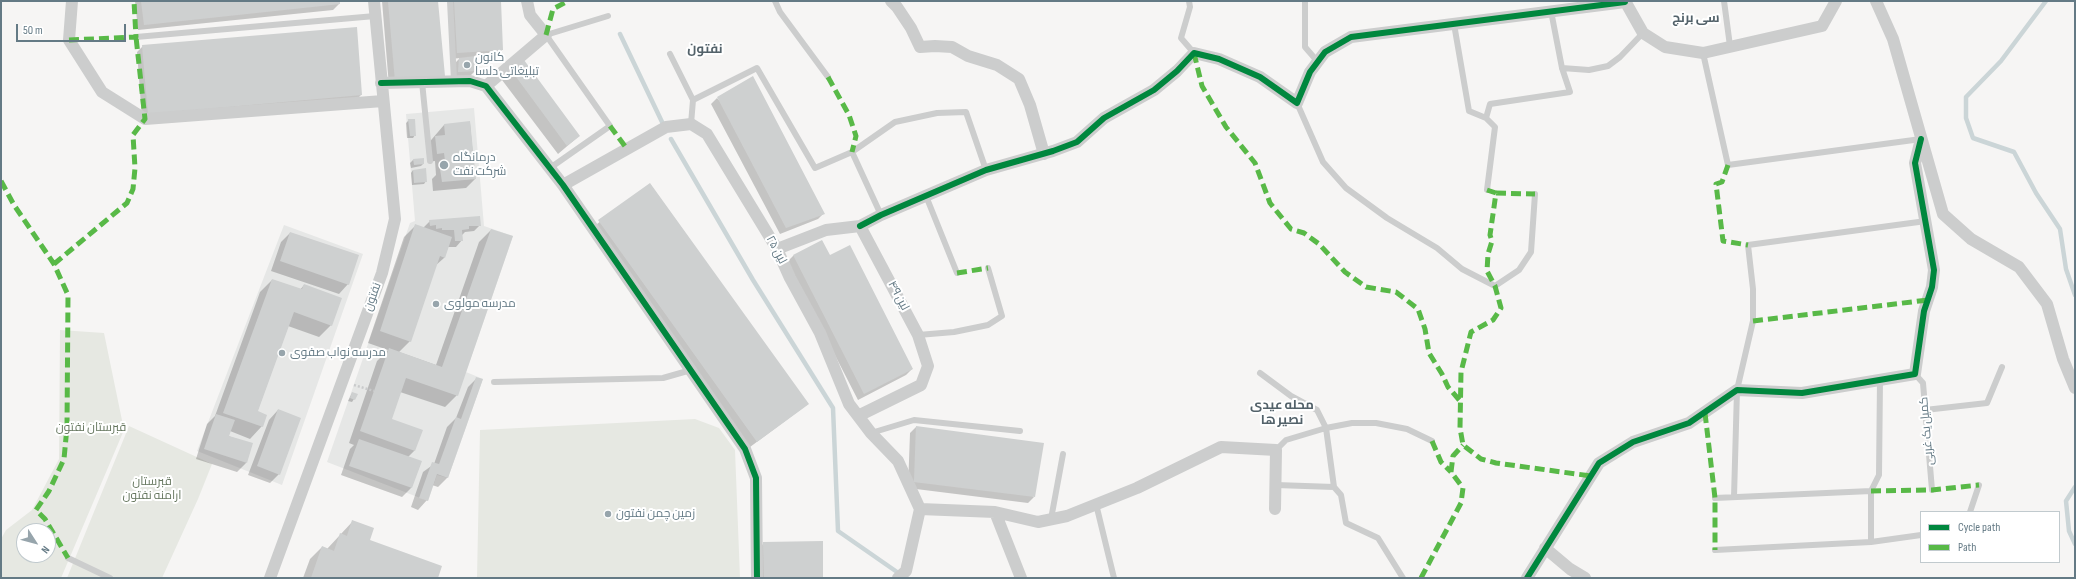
<!DOCTYPE html>
<meta charset="utf-8">
<style>
body{margin:0}
#map{position:relative;width:2076px;height:579px;overflow:hidden;background:#f6f5f4;font-family:"Sofia Sans Condensed",sans-serif}
canvas{display:block}
.frame{position:absolute;inset:0;border:2px solid #647a85;pointer-events:none}
.legend{position:absolute;left:1920px;top:511px;width:140px;height:52px;box-sizing:border-box;background:#fff;border:1px solid #c1cace;margin:0;padding:5px 7px;list-style:none;font-size:12px;color:#647a85}
.legend li{display:flex;align-items:center;gap:8px;height:20px}
.legend b{width:20px;border:1px solid #c1cace}
.north{position:absolute;left:16px;top:523px;width:40px;height:40px;box-sizing:border-box;background:#fff;border:1px solid #c1cace;border-radius:50%;rotate:126deg;font-size:11px;font-weight:700;line-height:16px;text-align:center;color:#647a85}
.north::after{content:'';display:block;margin:auto;width:14px;height:18px;background:#97a5ac;clip-path:polygon(50% 0,100% 100%,50% 72%,0 100%)}
.scale{position:absolute;left:16px;top:24px;width:110px;height:18px;box-sizing:border-box;border:2px solid #647a85;border-top:0;padding-left:5px;font-size:12px;line-height:14px;white-space:nowrap;color:#647a85;-webkit-text-stroke:3px #fff;paint-order:stroke}
</style>
<div id="map">
<canvas width="2076" height="579"></canvas>
<div class="frame"></div>
<ul class="legend">
<li><b style="height:5px;background:#00873e"></b>Cycle path</li>
<li><b style="height:5px;background:#58b947"></b>Path</li>
</ul>
<div class="north">N</div>
<div class="scale">50 m</div>
</div>
<script>
const c = document.querySelector('canvas').getContext('2d');
c.lineJoin = 'round';
function paint(path, color) {
  c.fillStyle = color;
  c.fill(path, 'evenodd');
}
function shape(rows) {
  const path = new Path2D();
  for (const r of rows) {
    path.moveTo(r[0], r[1]);
    for (let i = 2; i < r.length; i += 2) path.lineTo(r[i], r[i + 1]);
  }
  return path;
}
function trace(path, color, width, dash) {
  c.strokeStyle = color;
  c.lineWidth = width;
  c.lineCap = dash ? 'butt' : 'round';
  c.setLineDash(dash || []);
  c.stroke(path);
}
function write(font, color, halo, rows, align = 'center') {
  c.font = font + ' "Sofia Sans Condensed",Cairo,sans-serif';
  c.lineWidth = 4;
  c.setLineDash([]);
  c.textBaseline = 'middle';
  c.strokeStyle = halo;
  c.fillStyle = color;
  for (const [text, x, y, turn = 0] of rows) {
    c.save();
    c.translate(x, y);
    c.rotate((+turn || 0) * Math.PI / 180);
    c.textAlign = isNaN(turn) ? turn : align;
    if (halo) c.strokeText(text, 0, 0);
    c.fillText(text, 0, 0);
    c.restore();
  }
}
const built = shape([
 [474,108,484,226,513,236,466,372,483,379,448,478,437,475,428,501,327,462,410,223,415,221,406,114],
 [284,225,363,254,282,485,197,451]
]);
const green = shape([
 [60,330,104,333,124,430,61,578,1,578,1,539,6,530,32,510,59,459],
 [24,531,48,531,48,555,24,555],
 [695,419,719,428,735,450,740,578,477,578,480,430],
 [129,426,212,464,198,499,162,578,67,578]
]);
const shadow = shape([
 [135,1,339,1,339,4,333,10,138,30],
 [382,1,437,1,444,76,389,86],
 [448,1,500,1,502,50,496,56,475,57,475,71,469,77,453,78,453,65,460,58,451,59],
 [143,46,361,95,355,101,142,119,137,52],
 [511,70,579,136,558,154,502,80],
 [717,98,824,213,818,219,780,234,711,104],
 [409,120,415,135,413,138,407,138,406,123],
 [470,123,475,179,466,188,433,191,432,179,436,175,435,161,428,162,426,146,444,125],
 [413,160,423,164,421,166,411,168,410,163],
 [413,170,426,181,424,184,412,185,411,173],
 [650,184,808,404,750,447,593,227],
 [430,221,480,225,474,231,465,232,462,235,462,240,456,247,448,247,444,258,435,266,410,341,399,352,436,365,479,242,491,230,457,395,445,407,400,392,390,420,415,450,408,457,421,462,411,488,402,497,341,475,350,449,354,445,349,443,377,361,388,350,368,343,404,237,416,225,423,228],
 [290,233,348,284,339,294,271,271,281,242],
 [822,241,829,256,912,369,906,375,858,400,787,262,793,256],
 [272,280,300,290,304,285,331,325,319,337,288,326,257,412,262,426,250,439,230,431,228,436,252,444,246,463,237,472,196,459,207,424,215,416,260,292],
 [477,378,482,380,447,478,438,487,432,485,427,500,418,510,411,507,423,472,434,464,447,427,456,418,468,387],
 [352,393,354,399,352,402,348,401],
 [278,410,279,474,270,483,248,475,269,420],
 [916,427,1034,497,1028,503,908,488,910,433],
 [353,521,368,541,436,578,303,578,310,559,322,547,327,549],
 [764,543,822,578,758,578,758,549]
]);
const stream = shape([
 [2046,1,2001,61,1966,97,1966,118,1973,138,2014,152,2036,193,2060,229,2066,269,2075,295],
 [620,34,663,124],
 [671,139,753,280,833,408,838,531,897,572],
 [2075,487,2066,501,2069,531,2075,544]
]);
const building = shape([
 [141,1,340,1,340,4,144,25],
 [388,1,438,1,445,76,395,81],
 [454,1,501,1,503,50,457,53],
 [357,27,362,95,148,114,142,45],
 [476,56,476,71,458,72,459,58],
 [524,60,580,136,567,146,511,70],
 [753,76,825,214,786,228,717,97],
 [408,119,415,119,416,136,410,136],
 [470,121,476,179,442,182,440,169,446,169,444,153,437,154,435,136,445,135,444,124],
 [424,158,424,164,414,165,413,159],
 [426,168,427,182,414,183,413,170],
 [650,183,809,404,757,442,598,220],
 [480,216,481,226,469,226,469,229,462,230,463,241,455,241,454,230,442,230,442,228,436,229,436,225,430,226,429,220],
 [415,224,452,237,445,258,440,256,411,342,380,331],
 [491,229,513,236,458,396,406,378,392,419,423,430,415,451,360,431,389,348,442,367],
 [290,232,359,255,349,285,280,261],
 [822,240,830,255,850,245,913,369,864,394,793,255],
 [272,279,302,289,304,284,342,298,332,326,294,312,258,411,267,415,263,427,223,413],
 [476,377,483,379,448,478,437,474,428,501,419,498,432,462,439,464,456,417,461,419],
 [352,392,358,394,355,400,350,398],
 [278,409,301,418,280,475,257,466],
 [216,414,235,420,229,436,253,443,247,463,204,449],
 [916,426,1044,443,1035,497,914,482],
 [359,439,422,461,412,488,349,466],
 [352,520,374,528,370,540,442,566,438,578,311,578,322,546,334,551,340,533,347,536],
 [823,541,823,578,764,578,763,542]
]);
const path = shape([
 [354,385,374,391]
]);
const lane = shape([
 [450,1,454,81],
 [775,1,780,12,828,77],
 [1189,1,1190,7,1181,38,1194,53],
 [1305,1,1305,47,1318,62],
 [1724,1,1730,46],
 [1454,24,1469,111,1486,118,1495,127,1487,190],
 [136,37,375,16],
 [1703,53,1728,165,1921,139],
 [670,54,693,100],
 [1562,68,1589,70,1608,66,1620,57,1643,33],
 [422,82,430,161],
 [1297,103,1323,162,1346,188,1387,218,1437,248,1462,269,1495,286,1519,270,1531,252,1535,194],
 [1486,118,1490,104,1570,92,1562,68,1551,11],
 [691,124,693,100,757,68,815,168,852,152,881,215],
 [852,152,895,122,937,113,966,112,986,170],
 [550,168,610,126,546,35,608,16],
 [926,196,957,273],
 [918,335,954,332,988,325,1002,316,988,268],
 [1260,373,1291,396,1317,410,1326,428,1334,487,1276,485],
 [1915,374,1923,383,1932,490],
 [494,382,663,378,691,370],
 [1925,410,1987,403,2002,367],
 [871,433,914,420,1020,431],
 [1276,450,1286,440,1326,428,1352,423,1376,423,1407,429,1432,441],
 [1334,487,1341,495,1346,523,1378,538,1403,578],
 [1734,497,1737,390,1753,321,1753,289,1748,245,1926,221],
 [1715,498,1871,491],
 [1096,504,1114,578],
 [1970,512,1979,485],
 [1051,519,1063,454],
 [1871,542,1871,491,1879,475,1880,380],
 [1715,550,1871,542,1921,535],
 [68,558,110,578]
]);
const street = shape([
 [72,1,69,40,102,92,145,119,383,101],
 [891,1,897,7,911,28,920,47,935,46,952,47,968,56,997,65,1019,79,1030,105,1044,154],
 [1625,1,1643,33,1665,47,1703,53,1822,26,1836,1],
 [1876,1,1893,39,1943,214,1971,239,2019,267,2047,304,2063,359,2075,388],
 [381,83,470,81,486,86,563,185,745,449,756,478,757,578],
 [486,86,546,35,530,15,527,1],
 [563,185,666,127,691,124,707,134,777,249,790,278,820,333,849,404,871,433,898,461,920,509],
 [860,226,881,215,986,170,1053,151,1077,142,1104,118,1154,90,1177,71,1194,53,1219,59,1260,77,1297,103,1310,72,1325,52,1351,37,1625,2],
 [777,249,826,230,860,226,918,335,928,366,921,385,858,416],
 [995,512,1021,578],
 [1545,548,1570,569,1585,578],
 [270,578,382,273,395,219,374,1],
 [898,578,906,571,920,509,995,512,1038,522,1067,516,1137,488,1221,447,1276,450,1275,509],
 [1527,578,1599,463,1633,442,1689,423,1737,390,1802,393,1915,374,1924,311,1932,287,1934,270,1915,163,1921,139]
]);
const quiet = shape([
 [546,35,553,9,568,1],
 [69,40,136,37,134,1],
 [1194,53,1202,86,1226,127,1255,163,1270,203,1291,229,1304,233,1319,244,1345,272,1366,287,1396,292,1418,309,1425,329,1429,353,1442,374,1448,387,1461,402],
 [828,77,849,115,856,136,852,152],
 [610,126,627,149],
 [1728,165,1722,182,1716,184,1723,241,1748,245],
 [1,181,14,205,54,264,68,295,67,427,64,459,49,491,36,510,45,519,68,558],
 [1487,190,1496,193,1490,235,1492,241,1488,254,1487,271,1495,286,1501,308,1493,320,1471,332,1461,372,1460,428,1463,445,1481,459,1496,463,1591,476],
 [1496,193,1535,194],
 [54,264,127,203,133,189,135,168,133,135,145,119,136,37],
 [957,273,988,268],
 [1753,321,1928,300],
 [1705,413,1715,498,1715,550],
 [1432,441,1441,462,1451,472],
 [1871,491,1932,490,1979,485],
 [1421,578,1461,503,1463,488,1451,472,1453,456,1463,445]
]);
const cycleway = shape([
 [381,83,470,81,486,86,563,185,745,449,756,478,757,578],
 [860,226,881,215,986,170,1053,151,1077,142,1104,118,1154,90,1177,71,1194,53,1219,59,1260,77,1297,103,1310,72,1325,52,1351,37,1625,2],
 [1527,578,1599,463,1633,442,1689,423,1737,390,1802,393,1915,374,1924,311,1932,287,1934,270,1915,163,1921,139]
]);
const markers = [
 [467,65,4,"#97a5ac"],
 [444,165,5,"#97a5ac"],
 [436,304,4,"#97a5ac"],
 [282,353,4,"#97a5ac"],
 [608,514,4,"#97a5ac"]
];
const poiNames = [
 ["کانون",475,58],
 ["تبلیغاتی دلسا",475,72],
 ["درمانگاه",453,158],
 ["شرکت نفت",453,172],
 ["مدرسه مولوی",444,304],
 ["مدرسه نواب صفوی",290,353],
 ["زمین چمن نفتون",616,514]
];
const streetNames = [
 ["لین ۲۵",776,250,62],
 ["لین ۴۹",898,296,62],
 ["نفتون",373,297,-70],
 ["کمیل یک غربی",1927,431,-95]
];
const parkNames = [
 ["قبرستان نفتون",91,428],
 ["قبرستان",152,482],
 ["ارامنه نفتون",152,496]
];
const neighbourhoodNames = [
 ["سی برنج",1696,19],
 ["نفتون",705,50],
 ["محله عیدی",1282,406],
 ["نصیر ها",1282,421]
];
paint(built, '#e6e7e6');
paint(green, '#e6e8e2');
paint(shadow, '#0003');
trace(stream, '#cbd5d7', 4.5);
paint(building, '#ced0d0');
trace(path, '#c9cacb', 2.5, [2, 2]);
trace(lane, '#cccdcd', 6);
trace(street, '#cccdcd', 12);
trace(quiet, '#58b947', 5, [10, 5]);
trace(cycleway, '#00873e', 6);
for (const [x, y, r, color] of markers) {
  const dot = new Path2D();
  dot.arc(x, y, r, 0, 2 * Math.PI);
  c.fillStyle = color;
  c.fill(dot);
  trace(dot, '#fff', 1.5);
}
write('12px', '#647a85', '#fff', poiNames, 'left');
write('12px', '#647a85', '#fff', streetNames);
write('12px', '#66775f', '#fff', parkNames);
write('bold 13px', '#53626a', '#fff', neighbourhoodNames);
</script>
